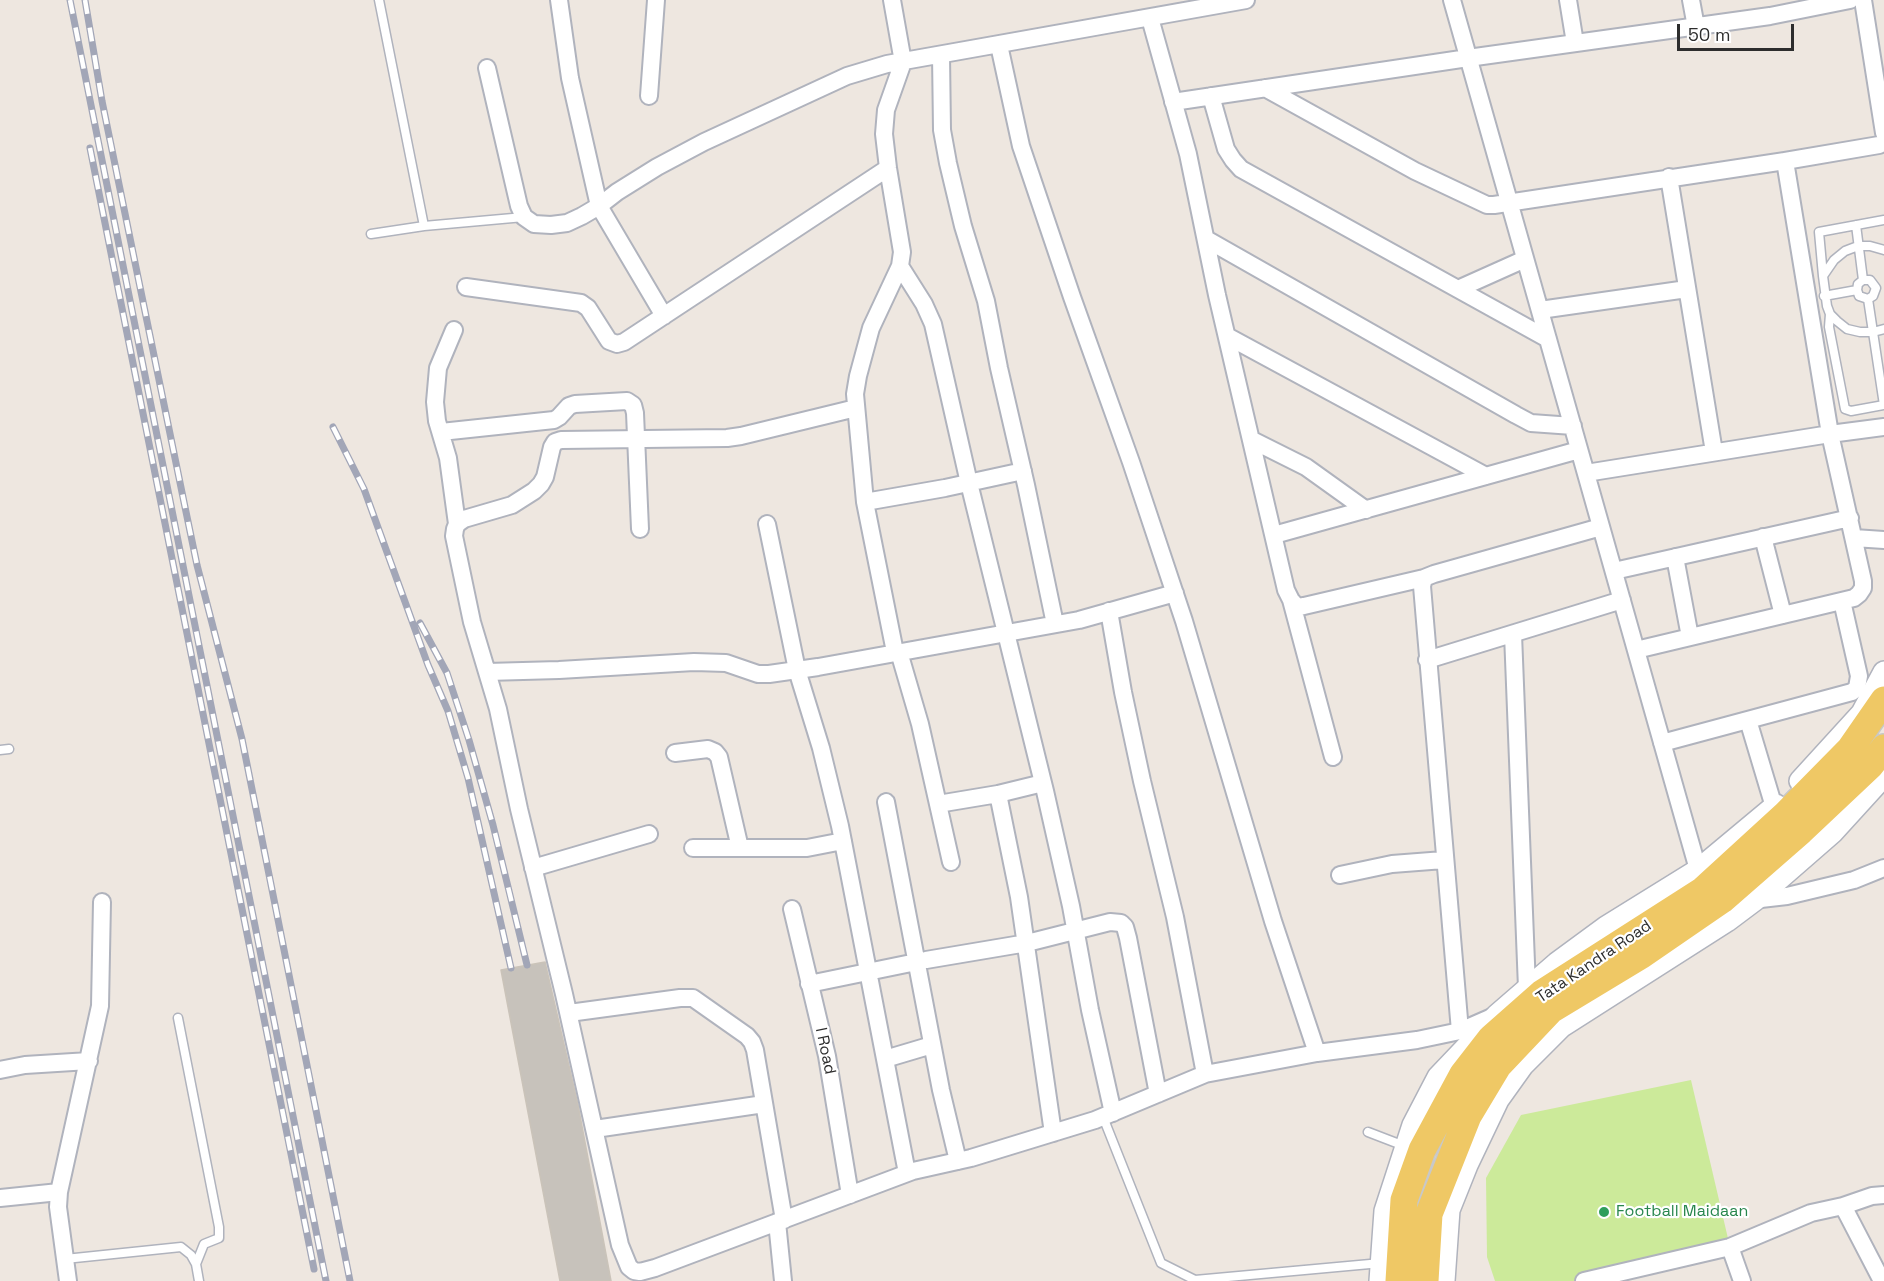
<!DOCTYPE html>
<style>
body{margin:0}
#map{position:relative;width:1884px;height:1281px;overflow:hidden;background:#eee7e0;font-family:"Space Grotesk",sans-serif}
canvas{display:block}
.scale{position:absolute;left:1677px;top:24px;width:117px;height:27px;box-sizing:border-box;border:3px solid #2d2d2d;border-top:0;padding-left:8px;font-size:18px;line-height:21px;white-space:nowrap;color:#2d2d2d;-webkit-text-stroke:4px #fff;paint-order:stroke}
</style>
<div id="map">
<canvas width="1884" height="1281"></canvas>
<div class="scale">50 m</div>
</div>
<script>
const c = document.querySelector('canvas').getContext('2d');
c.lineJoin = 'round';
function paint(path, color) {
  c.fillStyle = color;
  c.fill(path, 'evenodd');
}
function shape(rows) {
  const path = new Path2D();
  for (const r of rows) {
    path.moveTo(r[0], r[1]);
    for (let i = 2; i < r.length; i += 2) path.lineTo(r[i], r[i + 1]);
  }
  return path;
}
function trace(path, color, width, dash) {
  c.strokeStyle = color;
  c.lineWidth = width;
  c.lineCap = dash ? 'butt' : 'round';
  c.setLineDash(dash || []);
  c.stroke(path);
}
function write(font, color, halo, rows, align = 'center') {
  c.font = font + ' "Space Grotesk",sans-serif';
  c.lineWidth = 4.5;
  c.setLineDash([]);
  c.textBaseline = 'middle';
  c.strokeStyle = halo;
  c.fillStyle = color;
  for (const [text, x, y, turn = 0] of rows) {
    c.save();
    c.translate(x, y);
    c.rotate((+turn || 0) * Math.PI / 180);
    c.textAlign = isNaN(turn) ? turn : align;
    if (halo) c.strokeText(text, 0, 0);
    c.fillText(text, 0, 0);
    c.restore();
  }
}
const pitch = shape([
 [1691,1080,1730,1247,1584,1281,1495,1281,1487,1257,1486,1178,1521,1115]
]);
const building = shape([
 [545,962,578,1105,611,1281,560,1281,501,970,545,962]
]);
const service = shape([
 [379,0,424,226],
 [1856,225,1863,280,1858,284,1857,290,1859,296,1868,299,1884,405],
 [371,234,424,226,524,217],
 [1884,250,1870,246,1858,246,1845,251,1834,260,1823,276,1827,306,1830,314,1837,321,1847,329,1860,332,1873,332,1884,329],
 [1823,276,1819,232,1884,220],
 [1863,280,1870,280,1876,288,1873,296,1868,299],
 [1824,296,1857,290],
 [1830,314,1829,327,1845,409,1851,411,1884,405],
 [0,750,9,749],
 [178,1018,219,1227,219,1238,204,1244,196,1264],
 [1103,1117,1161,1263,1195,1280,1381,1263],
 [1368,1132,1407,1147],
 [65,1259,181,1247,191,1255,196,1264,199,1281]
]);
const minor = shape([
 [559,0,570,78,599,206,664,316],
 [892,0,903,62,886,110,884,134,888,168,902,252,900,266,871,328,858,376,855,394,865,502,895,652],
 [1452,0,1701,880],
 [1568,0,1575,43],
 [1691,0,1696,27],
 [1863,0,1884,133],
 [1150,18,1188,154,1217,295,1286,590,1291,600,1297,607,1304,606,1424,578],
 [999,45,1021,146,1072,297,1131,462,1184,621,1273,921,1317,1053],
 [941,55,942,130,948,163,963,226,986,301,999,368,1026,485,1055,624],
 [487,68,519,206,524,217,534,224,551,225,567,223,582,216,599,206,617,192,657,167,704,142,847,76,887,64,1246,0],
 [1265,88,1415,171,1487,205,1494,205,1785,161,1879,145,1884,143],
 [649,96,656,0],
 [1211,96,1226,149,1233,160,1241,169,1548,339],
 [1173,102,1468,58,1770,16,1850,0],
 [1785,161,1830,434,1884,427],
 [1669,177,1714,452],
 [1206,239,1516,415,1531,423,1573,426],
 [900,266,924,304,933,324,969,483,1045,791,1071,906,1090,1010,1113,1113],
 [466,287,581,303,588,308,609,341,617,344,624,342,888,168],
 [1458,289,1525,259],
 [1540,310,1687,289],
 [454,330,438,368,435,402,437,421,448,458,457,524],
 [1227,336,1486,476],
 [856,408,741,436,727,438,561,440,555,442,552,447,545,477,541,484,534,491,512,505,464,519,457,524,455,529,454,536,472,622,498,709,519,809,564,994,620,1245,629,1267,634,1271,640,1272,655,1268,913,1171,971,1158,1095,1120,1205,1074,1317,1053,1417,1040,1460,1031,1492,1017],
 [441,432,554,420,559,417,569,406,575,404,627,401,633,405,635,413,640,529],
 [1252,440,1306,467,1366,510],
 [1586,473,1830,434,1863,581,1863,588,1859,594,1854,598,1636,650],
 [865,502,945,488,1023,471],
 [767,524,797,670,821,748,840,826,907,1173],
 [1274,535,1579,450],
 [1763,537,1783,615],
 [1854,538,1884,540],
 [1675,557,1690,637],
 [1614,571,1850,518],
 [1291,600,1333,757],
 [1109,611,1123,692,1142,781,1175,917,1205,1074],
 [1513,634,1527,988],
 [899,652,920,724,951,862],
 [1427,660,1622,600],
 [487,672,559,670,694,662,726,663,758,674,769,674,818,667,1079,620,1175,593],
 [1748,720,1774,807],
 [1662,743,1852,692,1857,688,1859,676,1842,601],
 [675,753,708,749,715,752,719,757,740,848],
 [998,794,1019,897,1053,1133],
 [886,802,941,1090,958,1161],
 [938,804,998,794,1043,783],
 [693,848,807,848,843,841],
 [533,868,649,834],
 [1340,875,1392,864,1444,860],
 [1752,900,1787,896,1854,880,1884,868],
 [792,909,827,1056,850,1195],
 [809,984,926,960,1027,943,1110,922,1121,923,1125,927,1128,938,1158,1094],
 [569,1013,680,998,693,998,747,1036,752,1042,755,1050,784,1220],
 [1460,1031,1422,586,1424,578,1434,574,1601,527],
 [885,1059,932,1045],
 [0,1070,25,1065,89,1061],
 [595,1129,764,1104],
 [0,1198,59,1192],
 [1843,1206,1882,1281],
 [777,1222,783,1281],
 [1730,1247,1742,1281],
 [68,1281,58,1207,59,1192,100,1006,102,902],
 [1584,1281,1730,1247,1811,1213,1843,1206,1872,1196,1884,1195]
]);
const tertiary = shape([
 [1800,781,1862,713,1884,672],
 [1380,1281,1385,1211,1413,1125,1438,1077,1497,1015,1557,963,1606,927,1698,870,1776,805],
 [1444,1281,1449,1210,1467,1165,1498,1100,1523,1065,1561,1027,1727,921,1755,900,1833,832,1884,776]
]);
const primary = shape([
 [1399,1281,1404,1200,1422,1150,1463,1074,1491,1038,1542,993,1703,890,1786,814,1850,749,1884,700],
 [1425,1281,1429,1214,1468,1116,1498,1066,1551,1010,1642,955,1722,900,1801,831,1870,766,1884,748]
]);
const rail = shape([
 [70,0,326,1281],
 [85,0,102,101,185,507,197,565,242,739,350,1281],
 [90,148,314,1269],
 [333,427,364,489,428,665,448,711,468,778,511,968],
 [420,623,447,673,469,740,493,825,527,965]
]);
const markers = [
 [1604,1212,6,"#2e9e5b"]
];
const streetNames = [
 ["Tata Kandra Road",1594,962,-34],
 ["I Road",825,1051,78]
];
const leisureNames = [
 ["Football Maidaan",1616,1212]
];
paint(pitch, '#ccea9a');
paint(building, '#c7c2bb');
trace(building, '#cac3b9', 1.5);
trace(service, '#b0b3bd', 11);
trace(minor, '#b0b3bd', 20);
trace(tertiary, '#b0b3bd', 24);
trace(primary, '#c8c8c8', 30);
trace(service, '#fff', 8);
trace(minor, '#fff', 16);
trace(tertiary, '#fff', 21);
trace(primary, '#efc865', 27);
trace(rail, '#a2a6b7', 7);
trace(rail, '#fff', 4.5, [14]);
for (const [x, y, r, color] of markers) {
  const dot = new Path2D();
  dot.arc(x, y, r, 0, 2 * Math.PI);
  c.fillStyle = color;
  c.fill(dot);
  trace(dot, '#fff', 2);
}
write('16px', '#2d2d2d', '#fff', streetNames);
write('16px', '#27864d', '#fff', leisureNames, 'left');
</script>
